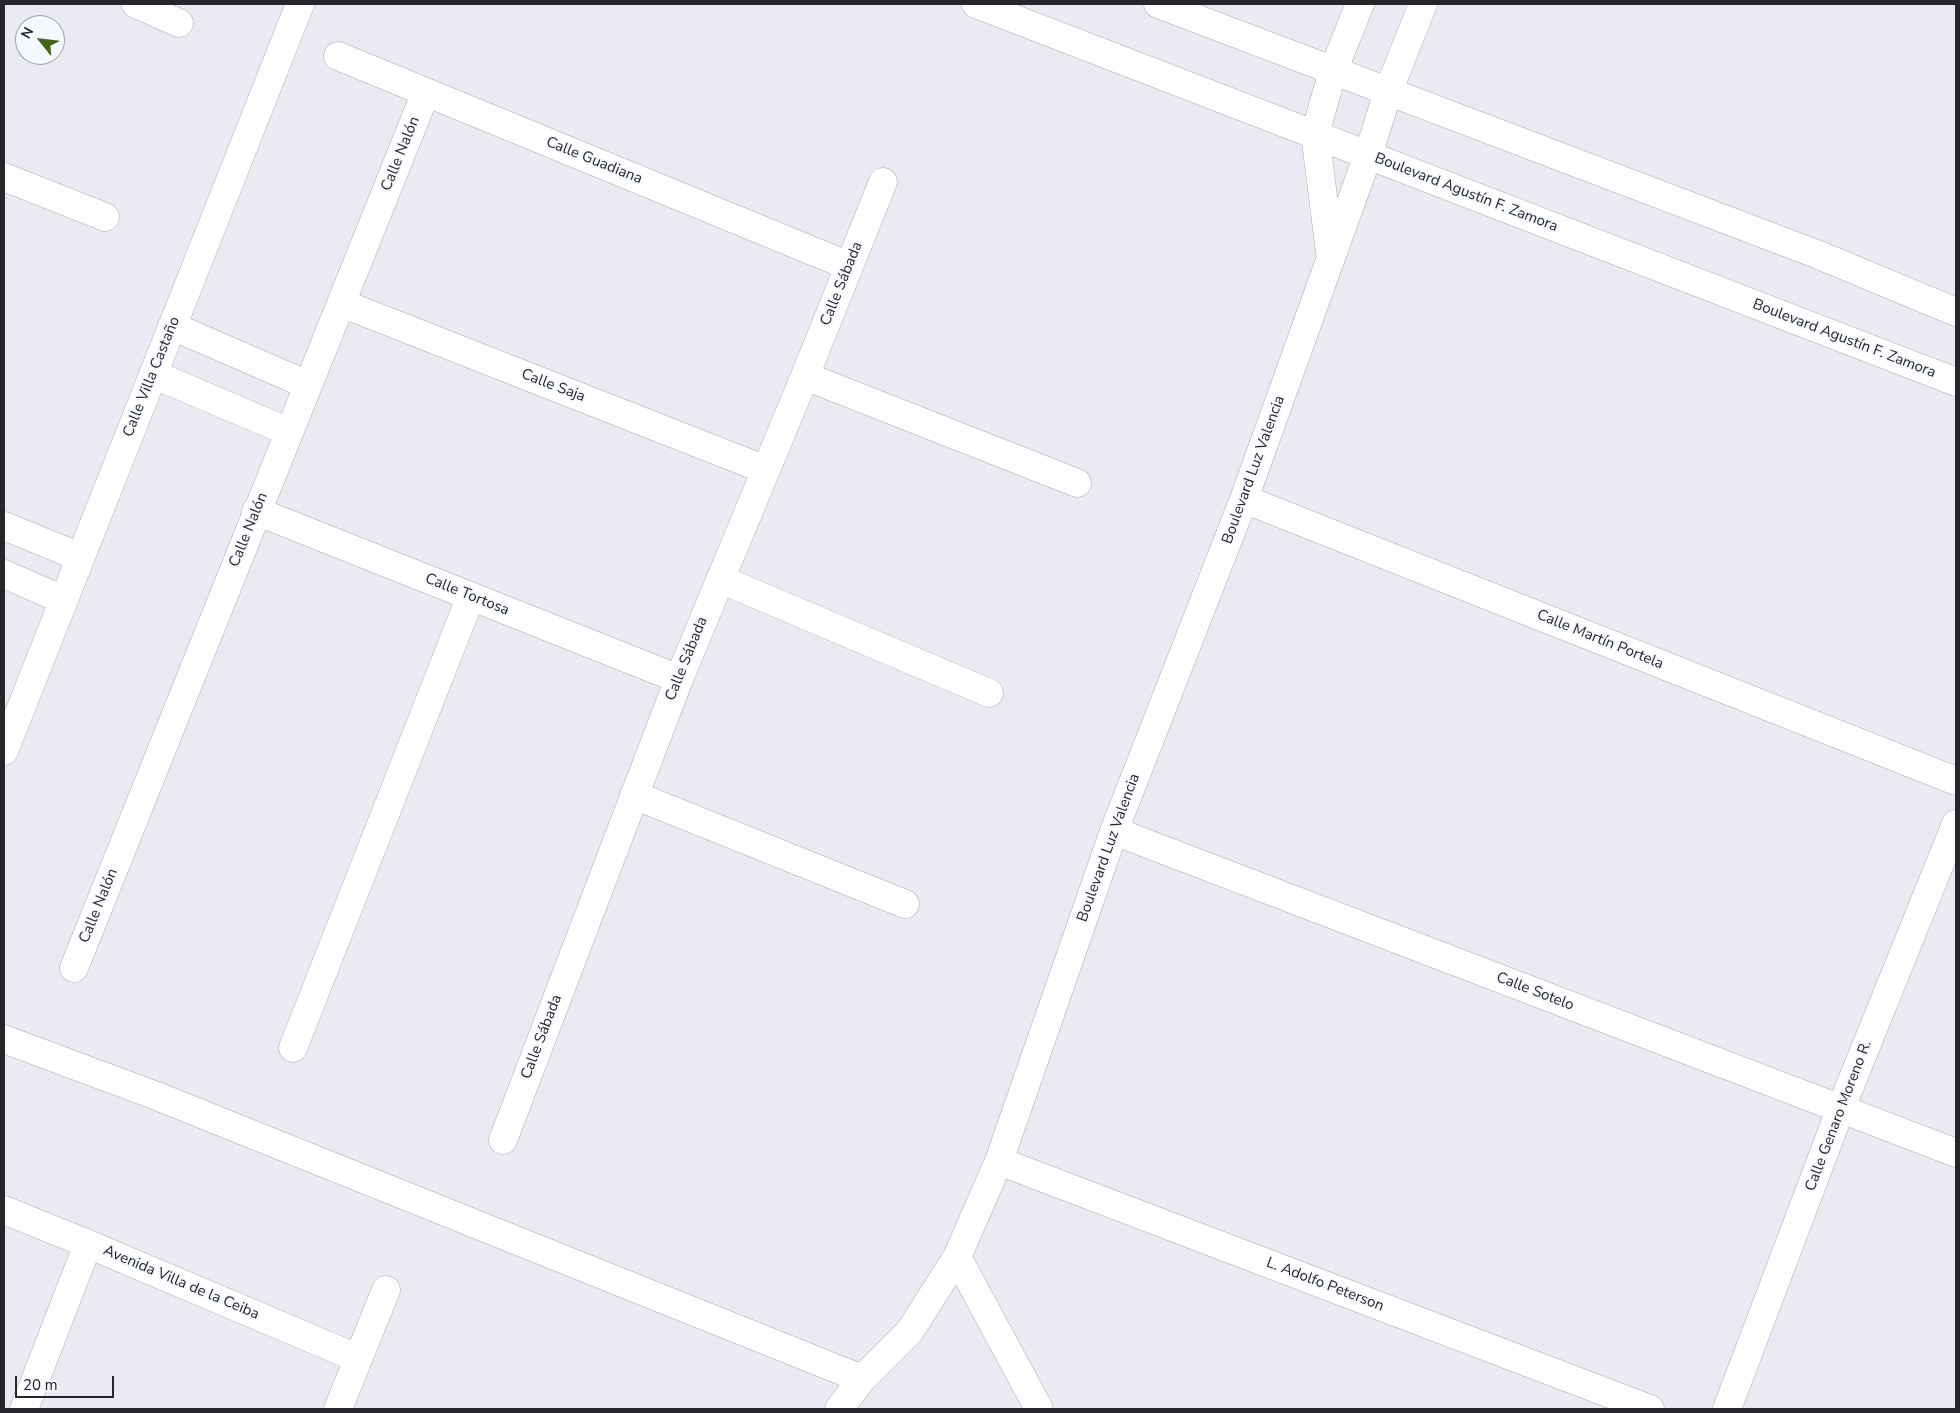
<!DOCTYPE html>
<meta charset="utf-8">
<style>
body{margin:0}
#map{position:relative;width:1960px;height:1413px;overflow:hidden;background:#e9eaf2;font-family:"Nunito Sans",sans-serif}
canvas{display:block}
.frame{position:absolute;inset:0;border:5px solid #252629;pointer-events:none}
.north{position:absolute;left:15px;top:15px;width:50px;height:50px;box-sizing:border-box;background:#f6f8ff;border:1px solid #a2a4a9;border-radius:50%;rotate:299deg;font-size:14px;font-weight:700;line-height:20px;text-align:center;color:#252629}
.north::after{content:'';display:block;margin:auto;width:18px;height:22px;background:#496414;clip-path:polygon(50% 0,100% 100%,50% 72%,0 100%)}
.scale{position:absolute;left:15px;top:1376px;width:99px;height:22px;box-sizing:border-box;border:2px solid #252629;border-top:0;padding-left:6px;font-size:15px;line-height:18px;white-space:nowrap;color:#252629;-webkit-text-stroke:4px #f6f8ff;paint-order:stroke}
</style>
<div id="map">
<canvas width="1960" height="1413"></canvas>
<div class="frame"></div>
<div class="north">N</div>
<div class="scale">20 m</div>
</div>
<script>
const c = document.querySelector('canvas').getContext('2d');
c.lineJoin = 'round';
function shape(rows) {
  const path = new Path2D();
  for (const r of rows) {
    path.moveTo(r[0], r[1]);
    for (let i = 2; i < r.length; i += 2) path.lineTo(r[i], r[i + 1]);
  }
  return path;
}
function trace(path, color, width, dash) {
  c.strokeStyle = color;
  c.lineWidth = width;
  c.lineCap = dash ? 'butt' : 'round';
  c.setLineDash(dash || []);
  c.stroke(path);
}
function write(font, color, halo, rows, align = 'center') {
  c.font = font + ' "Nunito Sans",sans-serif';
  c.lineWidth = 4;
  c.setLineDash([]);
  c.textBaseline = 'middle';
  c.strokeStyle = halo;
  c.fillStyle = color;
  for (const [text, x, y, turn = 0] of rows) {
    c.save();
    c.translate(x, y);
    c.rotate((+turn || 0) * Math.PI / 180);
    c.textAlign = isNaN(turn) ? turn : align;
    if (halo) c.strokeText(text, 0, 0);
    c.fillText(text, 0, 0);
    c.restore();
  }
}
const minor = shape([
 [136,4,179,23],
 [976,4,1956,382],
 [1158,4,1819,255,1956,312],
 [338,56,849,266],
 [4,177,105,217],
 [1330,252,1315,134,1333,71,1360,4],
 [341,303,766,470],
 [172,326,308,385],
 [153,374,289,432],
 [805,376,1077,483],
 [1244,499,1956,781],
 [256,511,679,679],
 [4,526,80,557],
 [4,574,63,600],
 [720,579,989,693],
 [4,751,300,4],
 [634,795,905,904],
 [1114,831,1956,1153],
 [74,968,426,92],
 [4,1039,154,1095,862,1379],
 [293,1048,471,596],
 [503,1140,679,679,805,376,883,182],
 [999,1161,1650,1409],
 [4,1210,88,1244,357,1358],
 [957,1257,1039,1409],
 [24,1409,88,1244],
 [338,1409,386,1290],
 [839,1409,862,1379,910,1331,957,1257,999,1161,1114,831,1244,499,1368,155,1388,92,1423,4],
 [1727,1409,1841,1108,1956,824]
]);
const streetNames = [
 ["Calle Nalón",401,154,-68],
 ["Calle Guadiana",594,161,22],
 ["Boulevard Agustín F. Zamora",1466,193,21],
 ["Calle Sábada",842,284,-68],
 ["Boulevard Agustín F. Zamora",1844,339,21],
 ["Calle Villa Castaño",152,377,-68],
 ["Calle Saja",553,386,21],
 ["Boulevard Luz Valencia",1254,470,-70],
 ["Calle Nalón",249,530,-68],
 ["Calle Tortosa",467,595,22],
 ["Calle Martín Portela",1600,640,22],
 ["Calle Sábada",687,659,-68],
 ["Boulevard Luz Valencia",1109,848,-70],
 ["Calle Nalón",99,906,-68],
 ["Calle Sotelo",1535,992,21],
 ["Calle Sábada",542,1037,-69],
 ["Calle Genaro Moreno R.",1839,1116,-69],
 ["Avenida Villa de la Ceiba",181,1283,23],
 ["L. Adolfo Peterson",1325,1285,21]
];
trace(minor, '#abacb3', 29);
trace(minor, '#fff', 28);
write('15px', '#252629', '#f6f8ff', streetNames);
</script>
